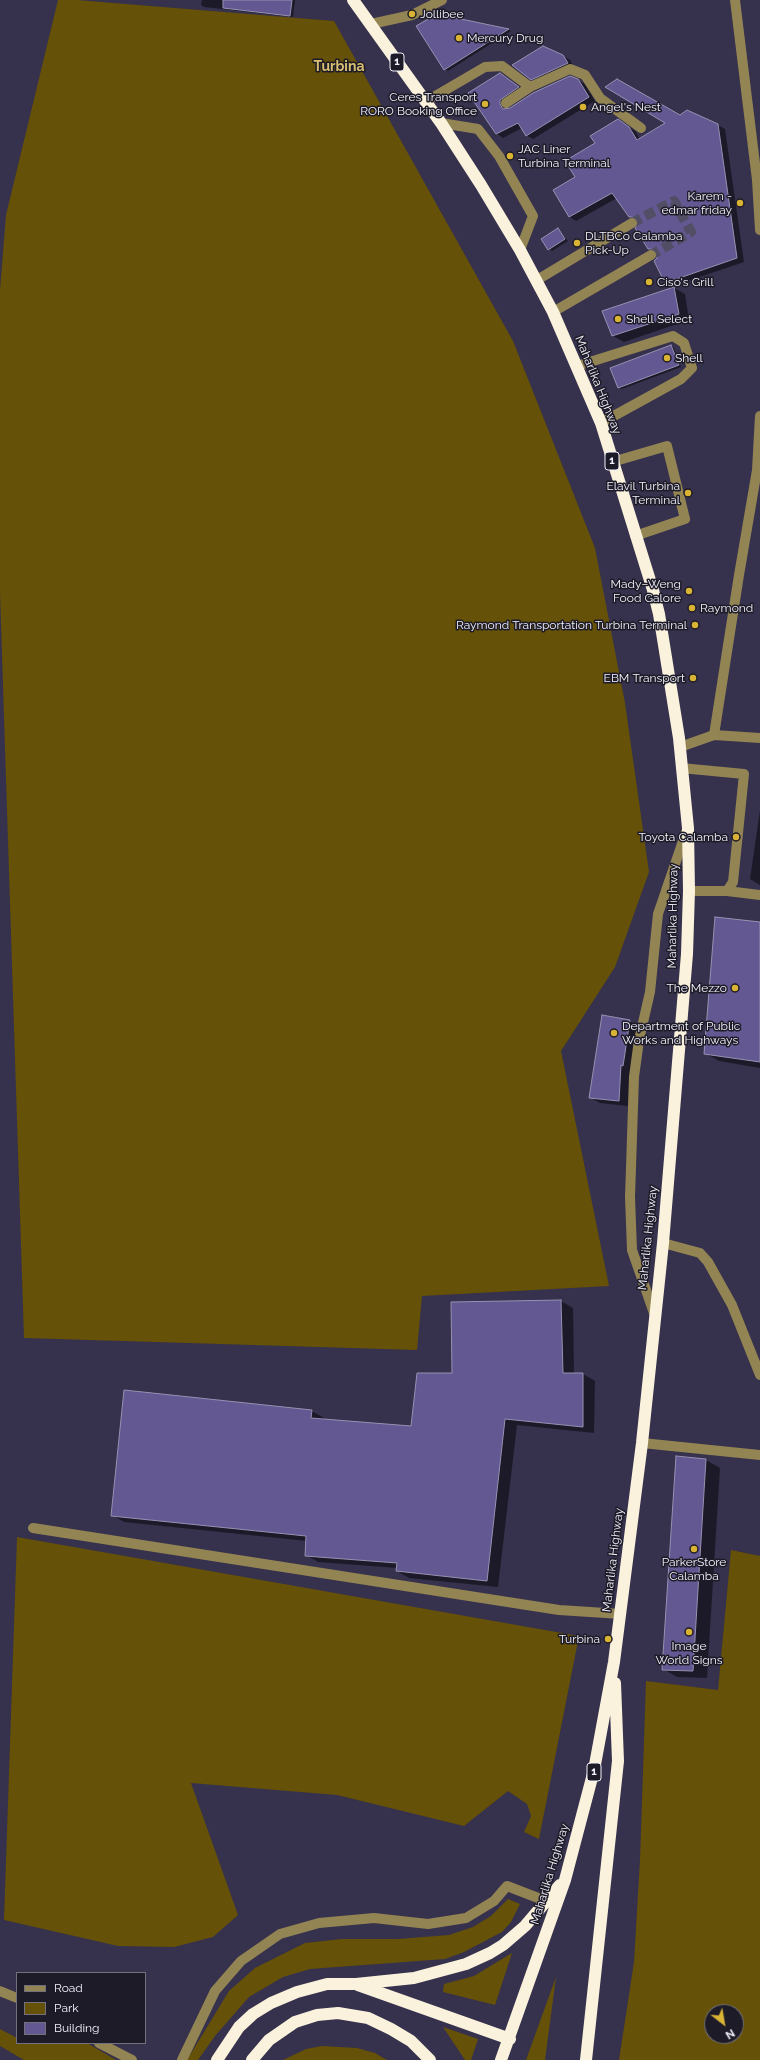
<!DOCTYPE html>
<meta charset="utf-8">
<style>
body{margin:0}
#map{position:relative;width:760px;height:2060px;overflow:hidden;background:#36314c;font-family:Raleway,sans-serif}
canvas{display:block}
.legend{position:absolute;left:16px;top:1972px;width:130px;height:72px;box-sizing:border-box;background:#1d1b27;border:1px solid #73717c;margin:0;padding:5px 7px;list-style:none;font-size:12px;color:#f3f2fc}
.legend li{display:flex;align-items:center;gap:8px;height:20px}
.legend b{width:20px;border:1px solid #73717c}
.north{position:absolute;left:704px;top:2004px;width:40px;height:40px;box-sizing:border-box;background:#1d1b27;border:1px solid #73717c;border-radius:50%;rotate:149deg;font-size:11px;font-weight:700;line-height:16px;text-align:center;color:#f3f2fc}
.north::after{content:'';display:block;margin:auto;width:14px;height:18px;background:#d9b334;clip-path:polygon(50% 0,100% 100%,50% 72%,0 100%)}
</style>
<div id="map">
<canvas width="760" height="2060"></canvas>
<ul class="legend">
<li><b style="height:5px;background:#938454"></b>Road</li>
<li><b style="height:11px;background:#655107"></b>Park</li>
<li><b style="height:11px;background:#635892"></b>Building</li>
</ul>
<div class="north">N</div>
</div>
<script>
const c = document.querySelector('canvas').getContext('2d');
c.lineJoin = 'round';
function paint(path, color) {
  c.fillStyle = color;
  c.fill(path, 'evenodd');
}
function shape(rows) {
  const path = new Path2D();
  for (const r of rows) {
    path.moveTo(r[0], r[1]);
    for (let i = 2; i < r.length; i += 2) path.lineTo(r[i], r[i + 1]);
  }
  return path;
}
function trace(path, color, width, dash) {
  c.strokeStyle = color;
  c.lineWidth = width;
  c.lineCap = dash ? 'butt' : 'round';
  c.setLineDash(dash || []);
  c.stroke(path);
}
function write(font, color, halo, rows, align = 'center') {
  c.font = font + ' Raleway,sans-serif';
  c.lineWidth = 3;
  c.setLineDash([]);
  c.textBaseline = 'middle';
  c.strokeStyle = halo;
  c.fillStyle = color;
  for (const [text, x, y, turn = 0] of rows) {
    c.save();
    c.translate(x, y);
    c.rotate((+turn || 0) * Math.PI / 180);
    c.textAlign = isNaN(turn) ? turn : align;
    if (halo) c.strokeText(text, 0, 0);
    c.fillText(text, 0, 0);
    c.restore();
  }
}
const green = shape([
 [58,0,77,0,334,21,513,341,595,548,625,703,649,872,615,967,561,1051,609,1286,422,1296,417,1350,24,1338,0,593,0,290,6,215],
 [17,1537,579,1636,539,1839,524,1832,531,1816,527,1804,508,1791,464,1826,337,1795,191,1783,238,1915,213,1937,174,1947,118,1946,4,1920],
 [731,1550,760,1556,760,2060,619,2060,634,1962,640,1860,646,1681,718,1690],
 [712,2012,736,2012,736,2036,712,2036],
 [508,1899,520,1904,511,1922,502,1932,464,1952,445,1959,310,1969,283,1977,249,1997,215,2036,198,2060,187,2060,229,1991,255,1968,305,1943,342,1939,398,1939,449,1935,473,1927,491,1916],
 [512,1953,495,2005,443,1992,444,1984,474,1976],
 [556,1977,545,2060,526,2060],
 [443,2027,478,2039,471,2060,465,2060],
 [0,2029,17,2038,17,2043,87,2043,116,2060,24,2060,0,2046],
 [322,2046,357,2048,375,2053,387,2060,283,2060,306,2049]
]);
const shadow = shape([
 [202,0,295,0,293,17,204,7,201,5],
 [437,15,509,30,511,31,448,71,445,69],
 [563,56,570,60,574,67,539,83,531,79],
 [500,74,525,91,507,104,507,110,577,80,585,84,595,101,533,139,526,135,522,128,503,138,496,133],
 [680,116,718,125,725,129,744,262,673,286,666,282,657,252,648,249,639,220,629,217,617,198,576,221,570,217,577,178,625,124,636,132,640,140],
 [558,229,568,241,552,251,549,249],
 [674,288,685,294,689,320,624,342,613,336,604,311],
 [671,346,674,348,681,367,622,389,619,388],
 [760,810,760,885,750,879],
 [760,923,760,1068,719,1061,705,1053],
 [629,1021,639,1026,632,1070,630,1070,628,1106,600,1103,591,1098],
 [561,1301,573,1308,574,1374,583,1374,595,1381,594,1433,517,1425,498,1587,409,1578,397,1571,398,1568,318,1562,306,1555,307,1541,124,1522,112,1515,125,1391,312,1411,324,1418,324,1420,412,1427,453,1374],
 [677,1457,706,1460,720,1468,707,1678,677,1677,663,1669]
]);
const building = shape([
 [223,0,292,0,290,16,223,8,223,0],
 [437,14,509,29,444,70,416,26,437,14],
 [543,46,563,55,568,63,531,80,512,65,543,46],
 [500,73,519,87,500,100,500,104,503,109,510,108,533,93,570,76,578,79,589,97,526,136,518,123,496,134,468,93,500,73],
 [617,79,680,115,687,110,718,124,737,258,665,283,654,261,657,258,656,251,651,249,648,249,635,228,638,223,637,219,632,217,629,217,612,193,569,217,553,190,575,177,565,161,595,143,590,136,618,119,629,127,637,140,665,123,605,87,617,79],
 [558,228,565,239,548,250,541,239,558,228],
 [674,287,679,314,612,336,602,311,674,287],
 [671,345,679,365,618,388,610,368,671,345],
 [715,917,760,922,760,1062,704,1054,715,917],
 [602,1015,630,1020,623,1066,621,1065,619,1101,589,1098,602,1015],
 [561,1300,563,1373,583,1373,583,1427,505,1419,487,1581,396,1571,397,1563,305,1556,306,1536,111,1516,124,1390,312,1410,311,1418,411,1426,417,1373,452,1373,451,1302,561,1300],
 [676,1456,706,1459,693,1671,662,1670,676,1456]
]);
const minorTunnel = shape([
 [632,223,674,201,691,232,651,255]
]);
const minor = shape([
 [735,0,757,180,760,230],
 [371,24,412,15,442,0],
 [425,102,485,67,502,66,530,87],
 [506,103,530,87,570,69,585,75,600,98,641,128],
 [441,123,478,129,499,156,533,216,520,250],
 [537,280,632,223],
 [553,312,651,255],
 [577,366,673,336,684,343,692,368,681,379,601,423],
 [612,462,667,446,685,519,635,536],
 [714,735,760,738],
 [680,747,714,735,739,575,757,470,760,416],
 [681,768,744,774,733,882,727,891,689,891],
 [727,891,760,895],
 [663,1243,700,1253,708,1262,732,1305,760,1375],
 [654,1313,632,1250,630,1197,634,1077,639,1040,650,992,658,914,686,832],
 [642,1443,760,1455],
 [33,1528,559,1610,621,1614],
 [0,1991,17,1998],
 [99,2043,132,2060],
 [182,2060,215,1991,241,1961,280,1934,319,1923,374,1918,428,1924,466,1918,494,1901,507,1886,546,1901]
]);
const highway = shape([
 [353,0,441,123,481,185,520,250,553,312,601,423,653,590,659,614,679,738,688,828,689,891,687,954,663,1243,642,1443,614,1662,594,1770,565,1880,501,2060],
 [358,1985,510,2039],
 [217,2060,239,2027,253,2014,271,2003,297,1992,327,1984,356,1984,414,1978,466,1964,490,1953,503,1945,525,1926,560,1885],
 [252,2060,269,2040,295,2022,317,2015,338,2013,368,2018,391,2029,411,2041,430,2060],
 [586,2060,618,1761,615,1683]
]);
const markers = [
 [412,14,4,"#d9b334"],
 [459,38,4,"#d9b334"],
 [485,104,4,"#d9b334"],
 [583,107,4,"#d9b334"],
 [510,156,4,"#d9b334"],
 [740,203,4,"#d9b334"],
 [577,243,4,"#d9b334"],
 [649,282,4,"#d9b334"],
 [618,319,4,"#d9b334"],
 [667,358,4,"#d9b334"],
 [688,493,4,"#d9b334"],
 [689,591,4,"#d9b334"],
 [692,608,4,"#d9b334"],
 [695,625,4,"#d9b334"],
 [693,678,4,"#d9b334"],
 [736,837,4,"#d9b334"],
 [735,988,4,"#d9b334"],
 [614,1033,4,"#d9b334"],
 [694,1549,4,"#d9b334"],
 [689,1632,4,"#d9b334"],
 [608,1639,4,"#d9b334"]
];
const shields = [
 [397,62,14],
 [612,461,14],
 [594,1772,14]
];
const shieldNames = [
 ["1",397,62],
 ["1",612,461],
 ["1",594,1772]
];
const poiNames = [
 ["Jollibee",420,14],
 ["Mercury Drug",467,38],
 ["Ceres Transport",477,97,"right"],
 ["RORO Booking Office",477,111,"right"],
 ["Angel's Nest",591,107],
 ["JAC Liner",518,149],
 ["Turbina Terminal",518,163],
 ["Karem -",732,196,"right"],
 ["edmar friday",732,210,"right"],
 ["DLTBCo Calamba",585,236],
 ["Pick-Up",585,250],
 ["Ciso's Grill",657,282],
 ["Shell Select",626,319],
 ["Shell",675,358],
 ["Elavil Turbina",680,486,"right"],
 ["Terminal",680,500,"right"],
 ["Mady–Weng",681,584,"right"],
 ["Food Galore",681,598,"right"],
 ["Raymond",700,608],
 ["Raymond Transportation Turbina Terminal",687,625,"right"],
 ["EBM Transport",685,678,"right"],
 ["Toyota Calamba",728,837,"right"],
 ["The Mezzo",727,988,"right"],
 ["Department of Public",622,1026],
 ["Works and Highways",622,1040],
 ["ParkerStore",694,1562,"center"],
 ["Calamba",694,1576,"center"],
 ["Turbina",600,1639,"right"],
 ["Image",689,1646,"center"],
 ["World Signs",689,1660,"center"]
];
const streetNames = [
 ["Maharlika Highway",598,385,68],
 ["Maharlika Highway",673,916,-89],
 ["Maharlika Highway",648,1238,-84],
 ["Maharlika Highway",613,1560,-83],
 ["Maharlika Highway",550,1874,-73]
];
const quarterNames = [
 ["Turbina",339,67]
];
paint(green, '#655107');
paint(shadow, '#0007');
paint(building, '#635892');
trace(building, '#9692b2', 1);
trace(minorTunnel, '#524e66', 10, [10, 5]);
trace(minor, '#938454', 10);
trace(highway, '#faf2dc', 12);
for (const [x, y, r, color] of markers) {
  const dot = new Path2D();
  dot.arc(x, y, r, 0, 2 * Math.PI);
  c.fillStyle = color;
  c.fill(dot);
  trace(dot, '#1d1b27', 1.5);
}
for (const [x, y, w] of shields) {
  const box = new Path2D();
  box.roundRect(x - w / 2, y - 9, w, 18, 3);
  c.fillStyle = '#1d1b27';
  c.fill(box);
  trace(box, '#f3f2fc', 1);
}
write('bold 11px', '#f3f2fc', null, shieldNames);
write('12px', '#f3f2fc', '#1d1b27', poiNames, 'left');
write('12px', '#f3f2fc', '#1d1b27', streetNames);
write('bold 14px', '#d8bf73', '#1d1b27', quarterNames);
</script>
